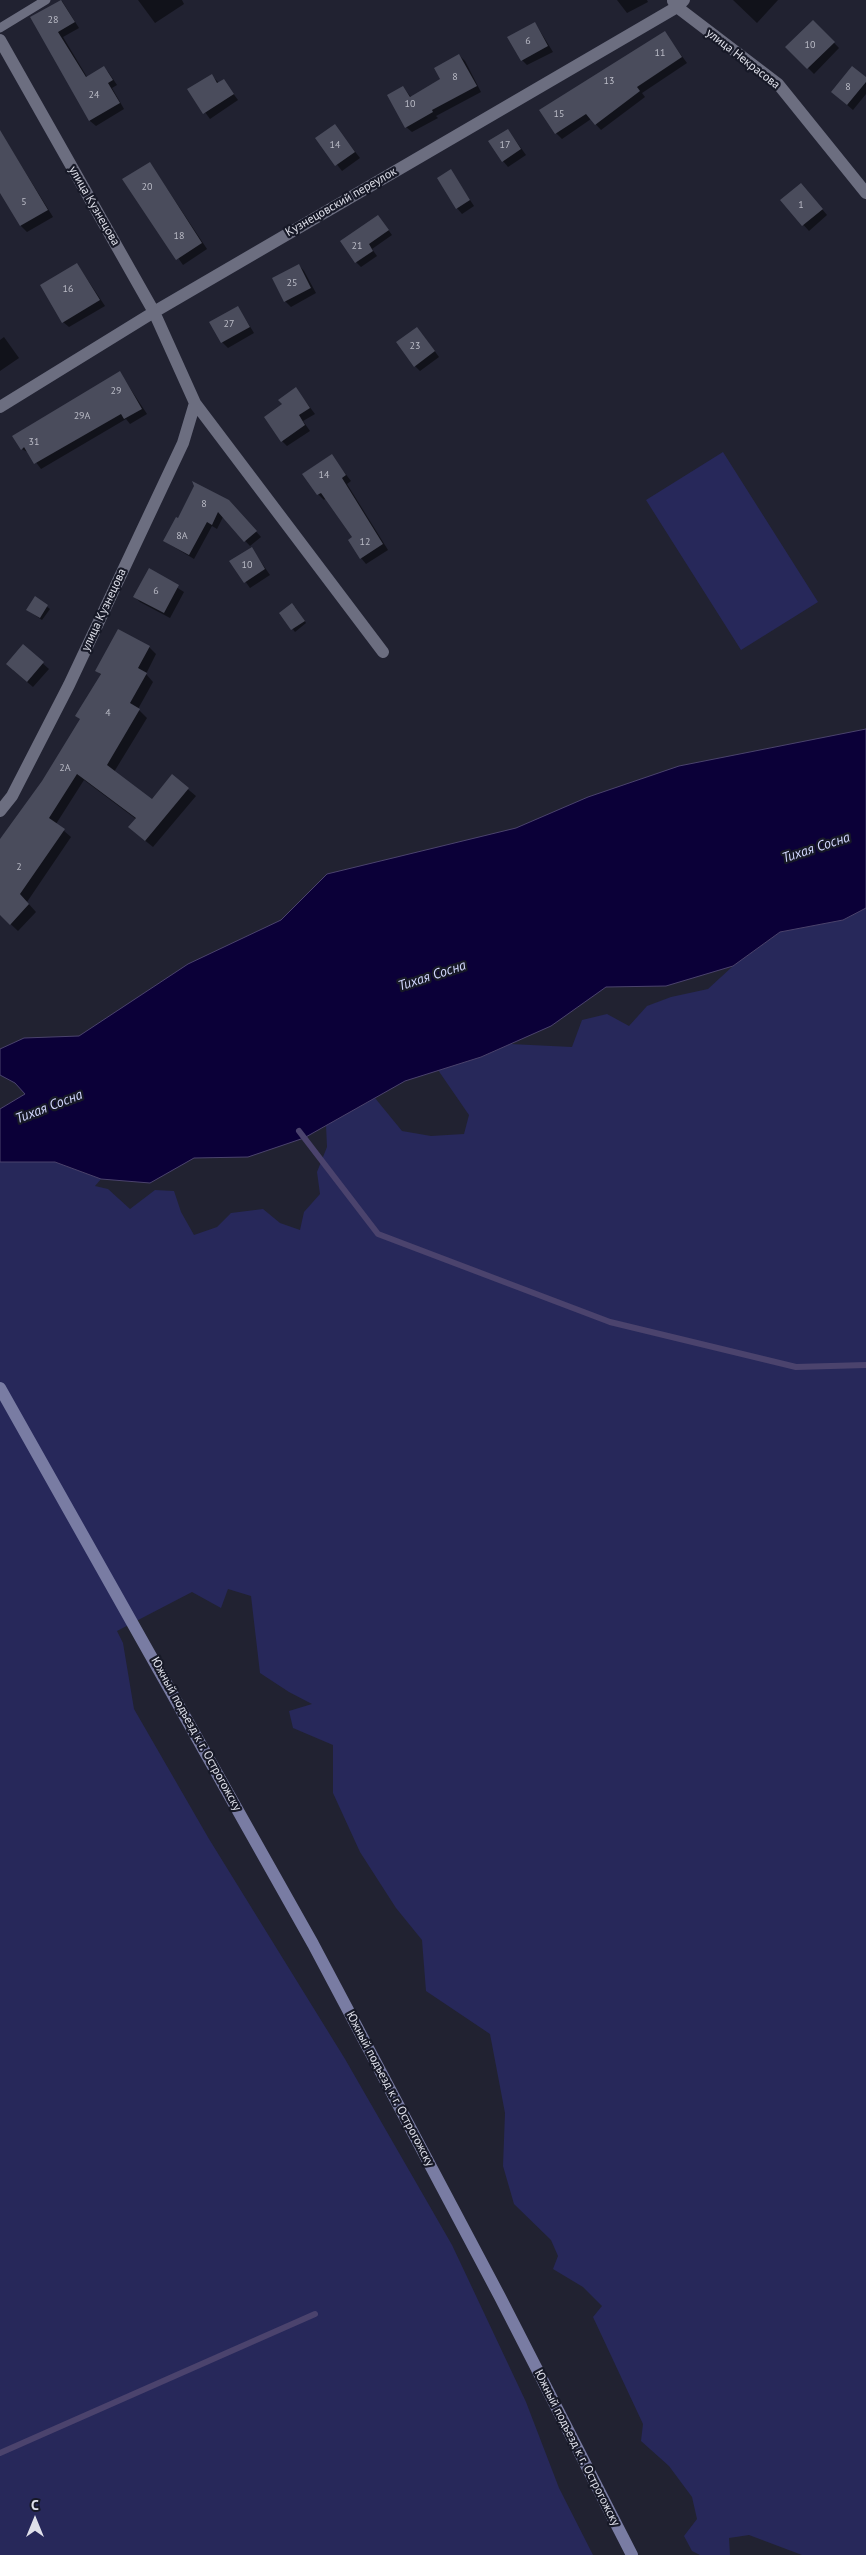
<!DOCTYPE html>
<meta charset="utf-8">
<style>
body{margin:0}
#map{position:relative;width:866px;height:2555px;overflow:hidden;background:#212231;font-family:"PT Sans",sans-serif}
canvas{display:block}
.north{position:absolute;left:10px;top:2495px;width:50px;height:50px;-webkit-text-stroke:4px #171927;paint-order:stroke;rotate:0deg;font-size:14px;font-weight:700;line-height:20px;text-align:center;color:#dfe0ea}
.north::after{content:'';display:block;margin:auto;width:18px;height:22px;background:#dfe0ea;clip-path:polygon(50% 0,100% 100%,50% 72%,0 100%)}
</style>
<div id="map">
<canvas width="866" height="2555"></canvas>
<div class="north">С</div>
</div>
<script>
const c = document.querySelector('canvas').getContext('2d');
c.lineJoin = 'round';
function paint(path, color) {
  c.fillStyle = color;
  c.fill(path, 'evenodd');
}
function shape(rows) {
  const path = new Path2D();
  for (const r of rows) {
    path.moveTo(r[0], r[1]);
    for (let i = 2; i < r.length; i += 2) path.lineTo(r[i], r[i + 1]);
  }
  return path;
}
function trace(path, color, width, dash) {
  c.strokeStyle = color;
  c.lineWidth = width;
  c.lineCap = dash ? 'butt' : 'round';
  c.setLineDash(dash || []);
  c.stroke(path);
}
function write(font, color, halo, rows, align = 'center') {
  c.font = font + ' "PT Sans",sans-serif';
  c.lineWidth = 4.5;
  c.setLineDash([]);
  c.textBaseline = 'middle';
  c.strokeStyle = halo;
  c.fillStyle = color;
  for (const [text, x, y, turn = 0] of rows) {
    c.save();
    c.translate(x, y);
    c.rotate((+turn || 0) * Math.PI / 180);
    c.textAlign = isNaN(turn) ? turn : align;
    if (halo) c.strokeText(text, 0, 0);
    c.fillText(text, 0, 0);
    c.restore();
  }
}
const green = shape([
 [723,452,818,602,741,650,646,500],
 [866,908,866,2555,802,2555,749,2535,729,2538,730,2555,700,2555,692,2551,684,2536,697,2519,692,2497,669,2466,641,2441,643,2424,593,2317,602,2306,583,2287,553,2269,558,2256,551,2240,514,2204,503,2166,505,2113,490,2034,426,1991,422,1940,396,1908,360,1852,333,1793,333,1745,293,1728,289,1711,312,1704,289,1692,260,1673,251,1596,228,1589,221,1608,192,1592,117,1631,123,1643,134,1709,209,1839,345,2059,452,2245,526,2402,559,2488,593,2555,0,2555,0,1162,55,1162,101,1179,95,1186,108,1189,130,1209,155,1190,174,1191,181,1212,194,1235,217,1227,231,1213,263,1209,280,1223,300,1230,304,1212,320,1194,317,1172,327,1147,326,1125,375,1098,402,1131,431,1136,464,1134,469,1115,438,1070,481,1057,510,1044,572,1047,582,1020,607,1014,629,1026,647,1006,671,997,708,989,733,966,780,932,843,920]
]);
const water = shape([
 [866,729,866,908,843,920,780,932,733,966,666,986,606,987,551,1026,481,1057,405,1081,304,1138,248,1157,194,1158,150,1183,101,1179,55,1162,0,1162,0,1109,25,1094,15,1083,0,1075,0,1049,24,1038,79,1036,188,964,281,920,327,874,516,828,588,797,679,766,866,729]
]);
const shadow = shape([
 [138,0,182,0,184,4,155,23],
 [617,0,647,0,648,2,627,13],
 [733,0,778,0,757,23],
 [62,1,79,28,63,37,87,77,104,67,109,73,117,85,112,88,124,109,96,126,90,121,32,18],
 [813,21,839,48,814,74,787,47],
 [535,23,553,52,527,65,522,60],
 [665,33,687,63,642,93,645,97,601,130,591,119,562,139,556,133,541,110],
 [459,55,465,61,481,92,436,116,438,118,412,132,406,127,403,87,411,97,441,79],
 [211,75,219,83,223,80,238,100,210,119,189,90],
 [866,79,866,94,853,110,838,97],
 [335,126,360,158,342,171,317,139],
 [508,130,526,155,508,167,503,161],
 [0,131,53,217,27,232,21,226,0,191],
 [150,163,207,249,183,265,124,180],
 [451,171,474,206,462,214,457,208],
 [806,190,827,215,809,231,782,201],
 [378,216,392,235,372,249,377,256,361,267,356,262],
 [77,264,105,306,69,327,63,322],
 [299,265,304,271,316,293,291,307,285,301],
 [238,307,254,333,228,348,222,342],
 [422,334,439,357,420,371,415,366],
 [4,337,19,358,0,371,0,340],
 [120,373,147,414,130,424,126,419,41,469,29,453,22,449],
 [296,389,315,414,303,421,310,431,287,446,282,441,283,405],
 [331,455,351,481,347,484,388,550,366,564,361,558,354,537,326,498,324,500,318,494,304,475],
 [234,507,261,537,250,546,223,517,217,529,212,526,194,559,164,541,179,520],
 [252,549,270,575,250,588,231,561],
 [149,570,184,592,170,618,140,602,135,597],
 [35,598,50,609,42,620,30,612],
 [295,607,306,623,295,632,281,613],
 [23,646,49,669,33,687,13,670],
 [149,647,156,654,146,674,153,682,138,709,147,718,114,772,152,801,172,776,196,796,153,847,137,834,136,819,84,780,56,824,71,837,27,902,36,912,18,931,0,914,0,841,43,781,81,720,101,675,97,671]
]);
const stream = shape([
 [299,1131,378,1234,610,1322,796,1367,866,1365],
 [0,2453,315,2314]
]);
const building = shape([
 [61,0,75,22,58,32,86,77,104,66,113,80,108,83,120,103,89,121,30,17],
 [813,20,835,42,807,69,785,47],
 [535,22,548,46,521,61,507,37],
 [665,31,682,57,637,87,640,91,595,125,586,114,555,134,539,110],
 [459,54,477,86,432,110,433,112,405,128,387,95,403,86,410,97,440,79,434,68],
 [852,66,866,77,866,82,847,105,831,92],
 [212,74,217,83,224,79,234,94,203,114,187,89],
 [335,124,355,152,335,166,315,138],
 [508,129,521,149,502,162,488,141],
 [0,130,48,210,20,226,0,193],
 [150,162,202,243,176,260,122,179],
 [451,169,470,200,456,209,437,178],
 [801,183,823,209,802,226,780,200],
 [378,215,389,230,369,244,373,251,355,263,340,241],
 [77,263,100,300,62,323,40,285],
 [299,264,311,288,284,302,272,278],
 [238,306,250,327,221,343,209,322],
 [417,327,435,351,414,367,396,342],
 [120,371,142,409,124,419,121,414,34,464,24,447,21,450,12,436],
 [296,387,310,408,299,415,305,425,281,442,264,417,282,404,278,400],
 [332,454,346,475,342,478,383,544,360,559,348,540,352,537,321,493,317,495,302,474],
 [192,481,229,500,257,531,244,542,218,512,212,525,207,522,189,555,163,541,176,517,178,518,194,486],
 [252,547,265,569,244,583,229,561],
 [149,568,179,585,164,613,133,597],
 [35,596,48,605,40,618,26,610],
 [292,603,305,621,291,630,279,613],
 [118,629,150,646,138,668,147,673,130,703,140,709,107,765,152,799,172,774,189,788,145,841,128,827,136,818,77,774,49,818,65,829,20,894,29,904,10,925,0,915,0,839,42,781,80,719,75,716,101,674,95,671],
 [23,644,44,662,27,682,6,664]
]);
const service = shape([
 [0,28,46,0]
]);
const minor = shape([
 [673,1,677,7,778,84,866,193],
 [0,40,154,312,195,403,383,652],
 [0,407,154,312,677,7,684,0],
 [0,811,12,796,69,685,183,443,195,403]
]);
const secondary = shape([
 [0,1388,313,1944,500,2297,632,2555]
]);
const numberNames = [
 ["28",53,20],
 ["6",528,41],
 ["10",810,45],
 ["11",660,53],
 ["8",455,77],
 ["13",609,81],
 ["8",848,87],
 ["24",94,95],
 ["10",410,104],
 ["15",559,114],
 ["14",335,145],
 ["17",505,145],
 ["20",147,187],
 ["5",24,202],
 ["1",801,205],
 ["18",179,236],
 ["21",357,246],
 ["25",292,283],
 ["16",68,289],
 ["27",229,324],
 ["23",415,346],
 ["29",116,391],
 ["29А",82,416],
 ["31",34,442],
 ["14",324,475],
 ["8",204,504],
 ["8А",182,536],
 ["12",365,542],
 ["10",247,565],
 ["6",156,591],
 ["4",108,713],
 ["2А",65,768],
 ["2",19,867]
];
const streetNames = [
 ["улица Некрасова",743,59,38],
 ["Кузнецовский переулок",341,202,-30],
 ["улица Кузнецова",94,206,60],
 ["улица Кузнецова",104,610,-65],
 ["Южный подъезд к г. Острогожску",196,1734,61],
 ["Южный подъезд к г. Острогожску",390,2089,62],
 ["Южный подъезд к г. Острогожску",577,2448,63]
];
const waterNames = [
 ["Тихая Сосна",816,848,-18],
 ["Тихая Сосна",432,976,-18],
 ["Тихая Сосна",49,1107,-21]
];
paint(green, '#27285a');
paint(water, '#0b0038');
trace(water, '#4b436d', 1);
paint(shadow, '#0007');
trace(stream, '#4b436d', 6);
paint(building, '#4a4c5c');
trace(service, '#6c6e80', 9);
trace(minor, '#6c6e80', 12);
trace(secondary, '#797ca3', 12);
write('10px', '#babbc6', null, numberNames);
write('12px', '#dfe0ea', '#171927', streetNames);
write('italic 14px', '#d0d5fb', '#171927', waterNames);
</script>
